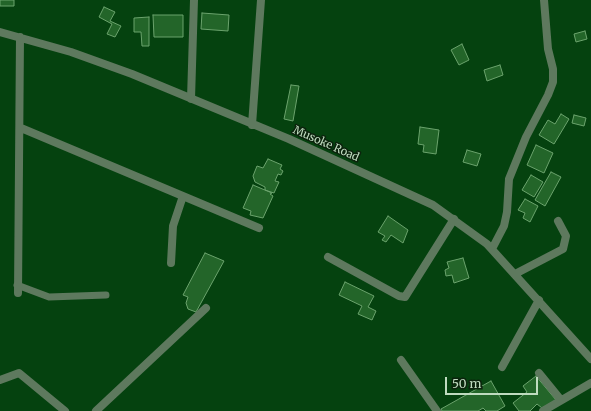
<!DOCTYPE html>
<style>
body{margin:0}
#map{position:relative;width:591px;height:411px;overflow:hidden;background:#05420f;font-family:Merriweather,serif}
canvas{display:block}
.scale{position:absolute;left:445px;top:377px;width:93px;height:18px;box-sizing:border-box;border:2px solid #bfdbbf;border-top:0;padding-left:5px;font-size:12px;line-height:14px;white-space:nowrap;color:#bfdbbf;-webkit-text-stroke:3px #0c230d;paint-order:stroke}
</style>
<div id="map">
<canvas width="591" height="411"></canvas>
<div class="scale">50 m</div>
</div>
<script>
const c = document.querySelector('canvas').getContext('2d');
c.lineJoin = 'round';
function paint(path, color) {
  c.fillStyle = color;
  c.fill(path, 'evenodd');
}
function shape(rows) {
  const path = new Path2D();
  for (const r of rows) {
    path.moveTo(r[0], r[1]);
    for (let i = 2; i < r.length; i += 2) path.lineTo(r[i], r[i + 1]);
  }
  return path;
}
function trace(path, color, width, dash) {
  c.strokeStyle = color;
  c.lineWidth = width;
  c.lineCap = dash ? 'butt' : 'round';
  c.setLineDash(dash || []);
  c.stroke(path);
}
function write(font, color, halo, rows, align = 'center') {
  c.font = font + ' Merriweather,serif';
  c.lineWidth = 3;
  c.setLineDash([]);
  c.textBaseline = 'middle';
  c.strokeStyle = halo;
  c.fillStyle = color;
  for (const [text, x, y, turn = 0] of rows) {
    c.save();
    c.translate(x, y);
    c.rotate((+turn || 0) * Math.PI / 180);
    c.textAlign = isNaN(turn) ? turn : align;
    if (halo) c.strokeText(text, 0, 0);
    c.fillText(text, 0, 0);
    c.restore();
  }
}
const building = shape([
 [0,0,14,0,14,6,0,6,0,0],
 [104,7,115,12,110,21,121,26,115,37,107,34,112,24,99,17,104,7],
 [202,13,229,15,228,31,201,29,202,13],
 [153,15,183,15,183,37,154,37,153,15],
 [149,17,149,46,142,46,141,32,134,32,134,18,149,17],
 [585,31,587,39,576,42,574,34,585,31],
 [462,44,469,60,459,65,451,50,462,44],
 [500,65,503,75,487,81,484,70,500,65],
 [291,85,299,86,293,121,284,119,291,85],
 [561,114,569,119,554,144,539,135,548,120,555,124,561,114],
 [574,115,586,118,584,126,572,123,574,115],
 [420,127,439,130,436,154,423,152,424,145,418,144,420,127],
 [536,145,553,153,544,173,527,165,536,145],
 [467,150,481,154,477,166,463,162,467,150],
 [268,159,282,165,280,169,283,171,281,175,278,174,275,181,279,182,274,193,265,190,265,187,255,182,253,176,257,166,263,168,268,159],
 [551,172,561,177,545,206,535,200,551,172],
 [531,175,543,182,534,197,522,190,531,175],
 [253,185,272,193,270,194,273,196,263,218,250,215,251,211,243,208,253,185],
 [525,199,538,206,530,222,523,218,525,213,518,210,525,199],
 [388,216,408,230,403,243,391,235,386,242,382,240,385,236,378,232,388,216],
 [205,253,224,261,196,312,188,309,186,303,188,297,183,295,205,253],
 [463,258,469,278,454,283,452,275,446,276,445,270,449,268,447,262,463,258],
 [345,282,374,296,368,307,376,311,372,320,358,314,362,306,339,295,345,282],
 [536,376,556,400,542,408,537,404,530,411,519,411,513,403,527,392,523,386,536,376],
 [491,381,505,406,497,411,486,411,483,408,478,411,442,411,441,409,491,381]
]);
const lane = shape([
 [17,285,49,297,106,295]
]);
const street = shape([
 [0,32,71,52,132,74,289,139,433,205,487,244,591,359],
 [191,99,194,0],
 [252,125,261,0],
 [21,128,259,228],
 [492,249,504,226,507,212,509,179,526,137,548,95,553,82,553,69,548,49,544,0],
 [328,257,399,296,405,297,454,219],
 [171,263,173,226,183,196],
 [515,274,563,249,566,236,558,221],
 [18,293,20,37],
 [401,360,437,411],
 [502,367,539,300],
 [539,373,561,400],
 [0,380,19,373,65,411],
 [96,411,206,308],
 [543,411,591,383]
]);
const streetNames = [
 ["Musoke Road",326,144,24]
];
paint(building, '#236529');
trace(building, '#6ba36d', 1);
trace(lane, '#5e795e', 7);
trace(street, '#5e795e', 8);
write('11px', '#bfdbbf', '#0c230d', streetNames);
</script>
